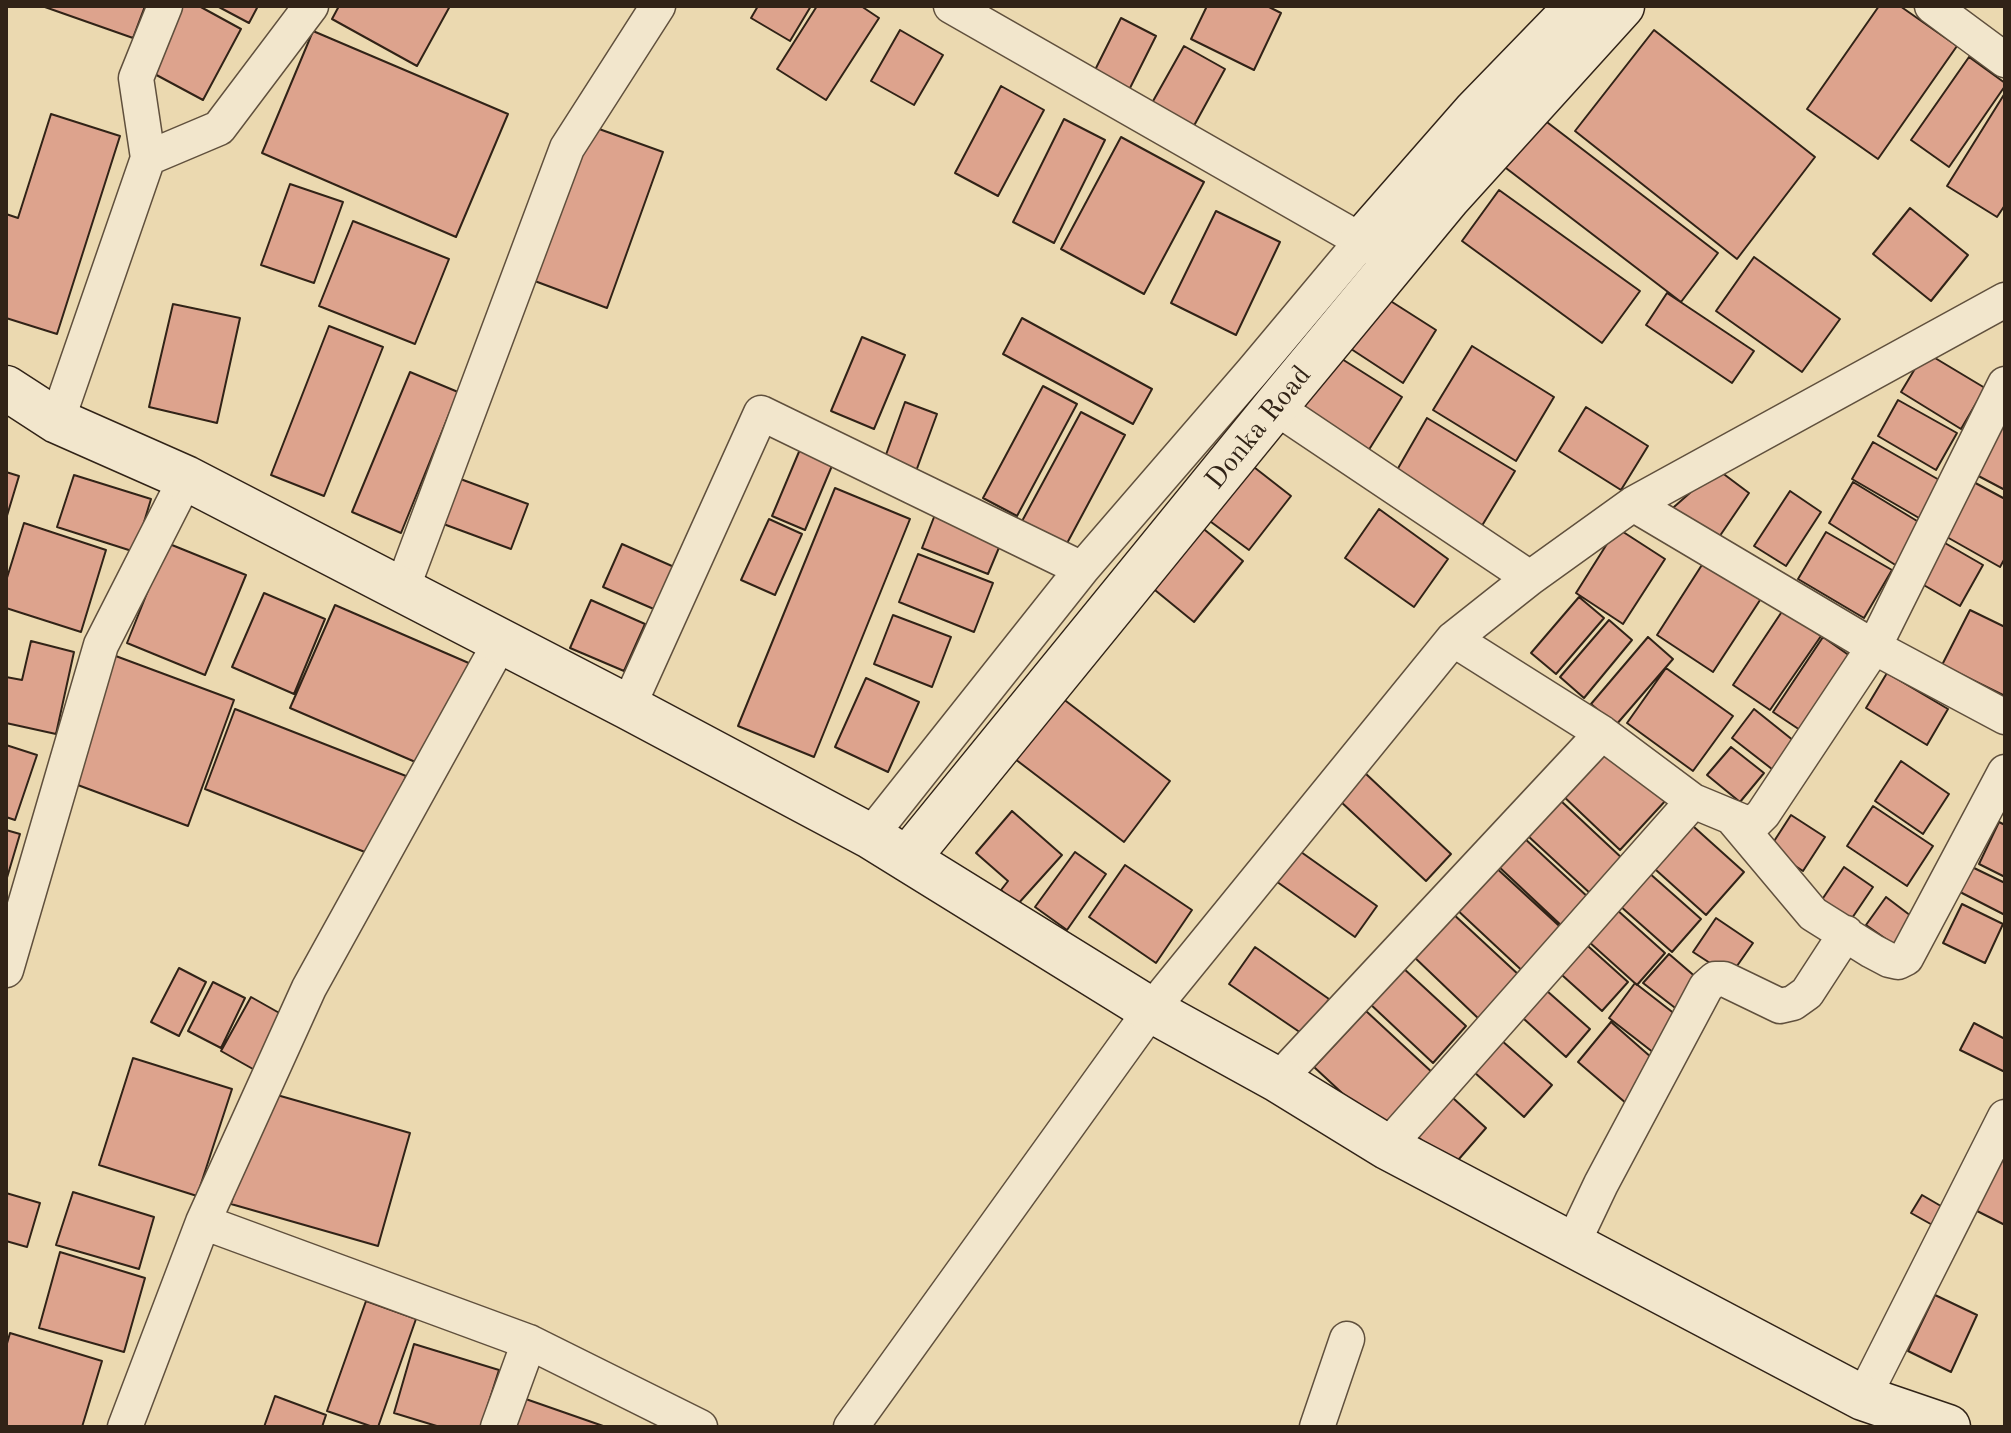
<!DOCTYPE html>
<style>
body{margin:0}
#map{position:relative;width:2011px;height:1433px;overflow:hidden;background:#ebd9b0;font-family:"Old Standard TT",serif}
canvas{display:block}
.frame{position:absolute;inset:0;border:8px solid #312317;pointer-events:none}
</style>
<div id="map">
<canvas width="2011" height="1433"></canvas>
<div class="frame"></div>
</div>
<script>
const c = document.querySelector('canvas').getContext('2d');
c.lineJoin = 'round';
function paint(path, color) {
  c.fillStyle = color;
  c.fill(path, 'evenodd');
}
function shape(rows) {
  const path = new Path2D();
  for (const r of rows) {
    path.moveTo(r[0], r[1]);
    for (let i = 2; i < r.length; i += 2) path.lineTo(r[i], r[i + 1]);
  }
  return path;
}
function trace(path, color, width, dash) {
  c.strokeStyle = color;
  c.lineWidth = width;
  c.lineCap = dash ? 'butt' : 'round';
  c.setLineDash(dash || []);
  c.stroke(path);
}
function write(font, color, halo, rows, align = 'center') {
  c.font = font + ' "Old Standard TT",serif';
  c.lineWidth = 6;
  c.setLineDash([]);
  c.textBaseline = 'middle';
  c.strokeStyle = halo;
  c.fillStyle = color;
  for (const [text, x, y, turn = 0] of rows) {
    c.save();
    c.translate(x, y);
    c.rotate((+turn || 0) * Math.PI / 180);
    c.textAlign = isNaN(turn) ? turn : align;
    if (halo) c.strokeText(text, 0, 0);
    c.fillText(text, 0, 0);
    c.restore();
  }
}
const building = shape([
 [42,6,145,6,133,38,42,6],
 [183,6,199,6,241,29,203,100,149,71,183,6],
 [217,6,258,6,249,23,217,6],
 [339,6,450,6,417,66,332,19,339,6],
 [758,6,811,6,790,41,751,18,758,6],
 [817,6,861,6,879,18,826,100,777,69,817,6],
 [1207,6,1267,6,1281,13,1254,70,1191,39,1207,6],
 [1879,6,1900,6,1957,46,1878,159,1807,109,1879,6],
 [1121,18,1156,36,1129,90,1094,72,1121,18],
 [900,30,943,55,914,105,871,81,900,30],
 [1654,30,1815,157,1737,259,1575,131,1654,30],
 [313,31,508,114,456,237,262,153,313,31],
 [1184,46,1225,69,1190,133,1148,110,1184,46],
 [1969,57,2005,83,2005,86,1949,167,1911,140,1969,57],
 [1001,86,1044,110,998,196,955,173,1001,86],
 [2005,93,2005,205,1997,217,1947,186,2005,93],
 [51,114,120,136,57,334,6,318,6,214,18,218,51,114],
 [1539,116,1718,253,1681,302,1502,165,1539,116],
 [1064,119,1105,140,1054,243,1013,222,1064,119],
 [588,125,663,152,607,308,532,280,588,125],
 [1121,137,1204,182,1144,294,1061,249,1121,137],
 [290,184,343,202,314,283,261,265,290,184],
 [1499,190,1640,291,1602,343,1462,241,1499,190],
 [1910,208,1968,255,1931,301,1873,254,1910,208],
 [1216,211,1280,242,1236,335,1171,303,1216,211],
 [353,221,449,259,415,344,319,306,353,221],
 [1754,257,1840,319,1802,372,1716,311,1754,257],
 [1378,293,1436,330,1403,383,1345,345,1378,293],
 [1667,293,1754,351,1732,383,1646,325,1667,293],
 [173,304,240,318,217,423,149,407,173,304],
 [1022,318,1152,389,1133,424,1003,354,1022,318],
 [329,326,383,347,324,496,271,475,329,326],
 [862,337,905,355,874,429,831,411,862,337],
 [1472,346,1554,397,1516,461,1433,410,1472,346],
 [1925,352,1985,388,1961,429,1901,392,1925,352],
 [1334,354,1402,397,1365,456,1297,412,1334,354],
 [410,372,458,392,401,533,352,512,410,372],
 [1043,386,1077,404,1017,516,983,498,1043,386],
 [1898,400,1957,433,1936,470,1878,436,1898,400],
 [905,402,937,414,915,474,883,463,905,402],
 [1586,407,1648,446,1621,490,1559,451,1586,407],
 [1081,412,1125,435,1065,547,1021,523,1081,412],
 [1427,418,1515,471,1480,529,1393,477,1427,418],
 [1995,419,2005,424,2005,490,1969,471,1995,419],
 [1873,442,1941,481,1919,518,1852,479,1873,442],
 [801,447,834,461,805,530,772,516,801,447],
 [1250,464,1291,496,1249,550,1207,519,1250,464],
 [1717,469,1749,493,1713,546,1666,514,1717,469],
 [6,472,19,476,6,519,6,472],
 [74,475,151,499,135,552,57,527,74,475],
 [455,477,528,504,511,549,438,522,455,477],
 [1968,479,2005,499,2005,558,2000,567,1938,532,1968,479],
 [1853,482,1922,524,1897,566,1829,523,1853,482],
 [835,488,910,519,814,757,738,726,835,488],
 [1790,491,1821,512,1786,566,1754,546,1790,491],
 [1379,509,1448,559,1414,607,1345,558,1379,509],
 [936,512,1003,538,988,574,922,548,936,512],
 [769,519,802,534,775,595,741,580,769,519],
 [24,523,106,550,81,632,6,608,6,581,24,523],
 [1200,526,1243,561,1194,622,1150,586,1200,526],
 [1617,528,1665,559,1623,624,1576,593,1617,528],
 [1826,532,1892,570,1864,618,1798,579,1826,532],
 [1938,539,1983,565,1960,606,1915,580,1938,539],
 [167,543,246,575,205,675,127,643,167,543],
 [622,544,681,570,663,613,603,587,622,544],
 [918,554,993,583,974,632,899,602,918,554],
 [1707,557,1764,594,1713,672,1657,635,1707,557],
 [264,593,325,619,294,694,232,667,264,593],
 [1579,597,1604,618,1556,674,1531,653,1579,597],
 [591,600,645,624,624,671,570,648,591,600],
 [335,605,471,664,427,767,290,708,335,605],
 [1783,610,1821,636,1770,710,1733,685,1783,610],
 [1970,610,2005,627,2005,696,1942,665,1970,610],
 [893,615,951,637,932,687,874,664,893,615],
 [1609,620,1632,640,1584,698,1560,677,1609,620],
 [1648,637,1673,659,1616,725,1591,704,1648,637],
 [1823,637,1850,656,1800,730,1773,712,1823,637],
 [31,641,74,652,56,734,6,723,6,677,22,680,31,641],
 [113,655,234,700,188,826,67,781,113,655],
 [1666,668,1733,716,1693,771,1627,723,1666,668],
 [1887,673,1948,709,1927,745,1866,708,1887,673],
 [866,678,919,702,888,772,835,747,866,678],
 [1062,698,1170,781,1124,842,1015,759,1062,698],
 [235,709,406,776,375,856,205,789,235,709],
 [1754,709,1799,745,1777,773,1732,738,1754,709],
 [1607,744,1667,799,1620,850,1561,794,1607,744],
 [6,745,37,755,15,820,6,817,6,745],
 [1731,747,1764,773,1740,802,1707,775,1731,747],
 [1901,761,1949,794,1923,834,1875,801,1901,761],
 [1365,773,1451,854,1426,881,1340,801,1365,773],
 [1561,801,1624,860,1592,895,1528,836,1561,801],
 [1873,806,1933,846,1907,886,1847,846,1873,806],
 [1012,811,1062,855,1017,905,1001,890,1008,881,976,853,1012,811],
 [1791,815,1825,837,1803,871,1769,849,1791,815],
 [1684,818,1744,872,1706,915,1646,861,1684,818],
 [1999,822,2005,825,2005,877,1979,864,1999,822],
 [6,830,20,834,6,881,6,830],
 [1523,837,1590,899,1564,928,1497,865,1523,837],
 [1294,847,1377,906,1355,937,1273,879,1294,847],
 [1075,852,1106,874,1067,930,1035,907,1075,852],
 [1492,864,1569,935,1530,978,1454,907,1492,864],
 [1125,865,1192,910,1156,963,1089,917,1125,865],
 [1844,867,1873,887,1846,927,1817,907,1844,867],
 [1972,867,2005,883,2005,915,1960,892,1972,867],
 [1648,872,1701,919,1672,952,1619,905,1648,872],
 [1886,897,1915,919,1896,946,1866,925,1886,897],
 [1962,904,2003,924,1985,963,1943,943,1962,904],
 [1616,909,1665,953,1637,985,1588,941,1616,909],
 [1451,912,1520,976,1480,1020,1412,955,1451,912],
 [1716,918,1753,943,1730,976,1693,952,1716,918],
 [1579,938,1628,982,1602,1011,1553,967,1579,938],
 [1255,947,1329,999,1304,1035,1229,984,1255,947],
 [1669,954,1705,985,1683,1014,1643,983,1669,954],
 [1402,967,1466,1026,1433,1063,1369,1003,1402,967],
 [179,968,206,982,179,1036,151,1022,179,968],
 [213,982,245,998,221,1048,188,1031,213,982],
 [1538,983,1590,1029,1566,1057,1514,1010,1538,983],
 [1635,983,1680,1018,1654,1053,1609,1018,1635,983],
 [251,997,290,1019,260,1073,221,1051,251,997],
 [1366,1011,1435,1075,1383,1131,1314,1067,1366,1011],
 [1611,1022,1660,1065,1627,1104,1578,1062,1611,1022],
 [1974,1023,2005,1039,2005,1072,1960,1050,1974,1023],
 [1501,1040,1552,1085,1524,1117,1474,1072,1501,1040],
 [133,1058,232,1089,197,1196,99,1165,133,1058],
 [1443,1089,1486,1128,1452,1167,1409,1129,1443,1089],
 [263,1091,410,1133,378,1246,231,1204,263,1091],
 [2002,1154,2005,1155,2005,1225,1973,1209,2002,1154],
 [73,1192,154,1217,139,1269,56,1245,73,1192],
 [6,1193,40,1203,27,1247,6,1241,6,1193],
 [1922,1195,1946,1209,1936,1227,1911,1213,1922,1195],
 [60,1252,145,1278,124,1352,39,1328,60,1252],
 [1935,1295,1977,1315,1951,1372,1908,1351,1935,1295],
 [366,1301,416,1319,378,1427,373,1427,327,1411,366,1301],
 [10,1333,102,1361,82,1427,6,1427,6,1347,10,1333],
 [414,1344,499,1370,481,1427,440,1427,394,1413,414,1344],
 [275,1396,326,1415,322,1427,264,1427,275,1396],
 [520,1397,606,1427,510,1427,520,1397]
]);
const street = shape([
 [1932,6,2005,60],
 [148,158,219,128,311,6],
 [1275,407,1530,578],
 [57,421,148,158,136,78,165,6],
 [1633,504,1874,647,2005,717],
 [402,589,567,148,658,6],
 [628,707,761,413,1082,569],
 [1693,801,1746,823,1755,822,1763,814,1874,647,2005,384],
 [1734,820,1813,914,1872,951,1889,960,1898,962,1906,958,2005,772],
 [870,836,1082,569,1253,371,1362,241,951,6],
 [6,970,101,645,186,478],
 [1278,1080,1602,733],
 [1387,1147,1693,801,1602,733,1453,639],
 [203,1222,529,1342,700,1427],
 [1572,1245,1601,1184,1706,987,1715,979,1724,979,1780,1006,1793,1003,1807,993,1846,933],
 [1863,1398,2005,1117],
 [125,1427,203,1222,309,988,501,641],
 [498,1427,529,1342],
 [851,1427,1151,1010,1453,639,1530,578,1633,504,2005,300],
 [1317,1427,1347,1339]
]);
const secondary = shape([
 [1362,241,1476,111,1578,6],
 [6,388,57,421,186,478,628,707,870,836,1151,1010,1278,1080,1387,1147,1863,1398,1948,1427],
 [907,859,1275,407,1448,198,1622,6]
]);
const streetNames = [
 ["Donka Road",1259,428,-51]
];
paint(building, '#dda38d');
trace(building, '#312317', 2);
trace(street, '#60503d', 37);
trace(secondary, '#312317', 47);
trace(street, '#f2e6cc', 34);
trace(secondary, '#f2e6cc', 44);
write('28px', '#312317', '#f2e6cc', streetNames);
</script>
